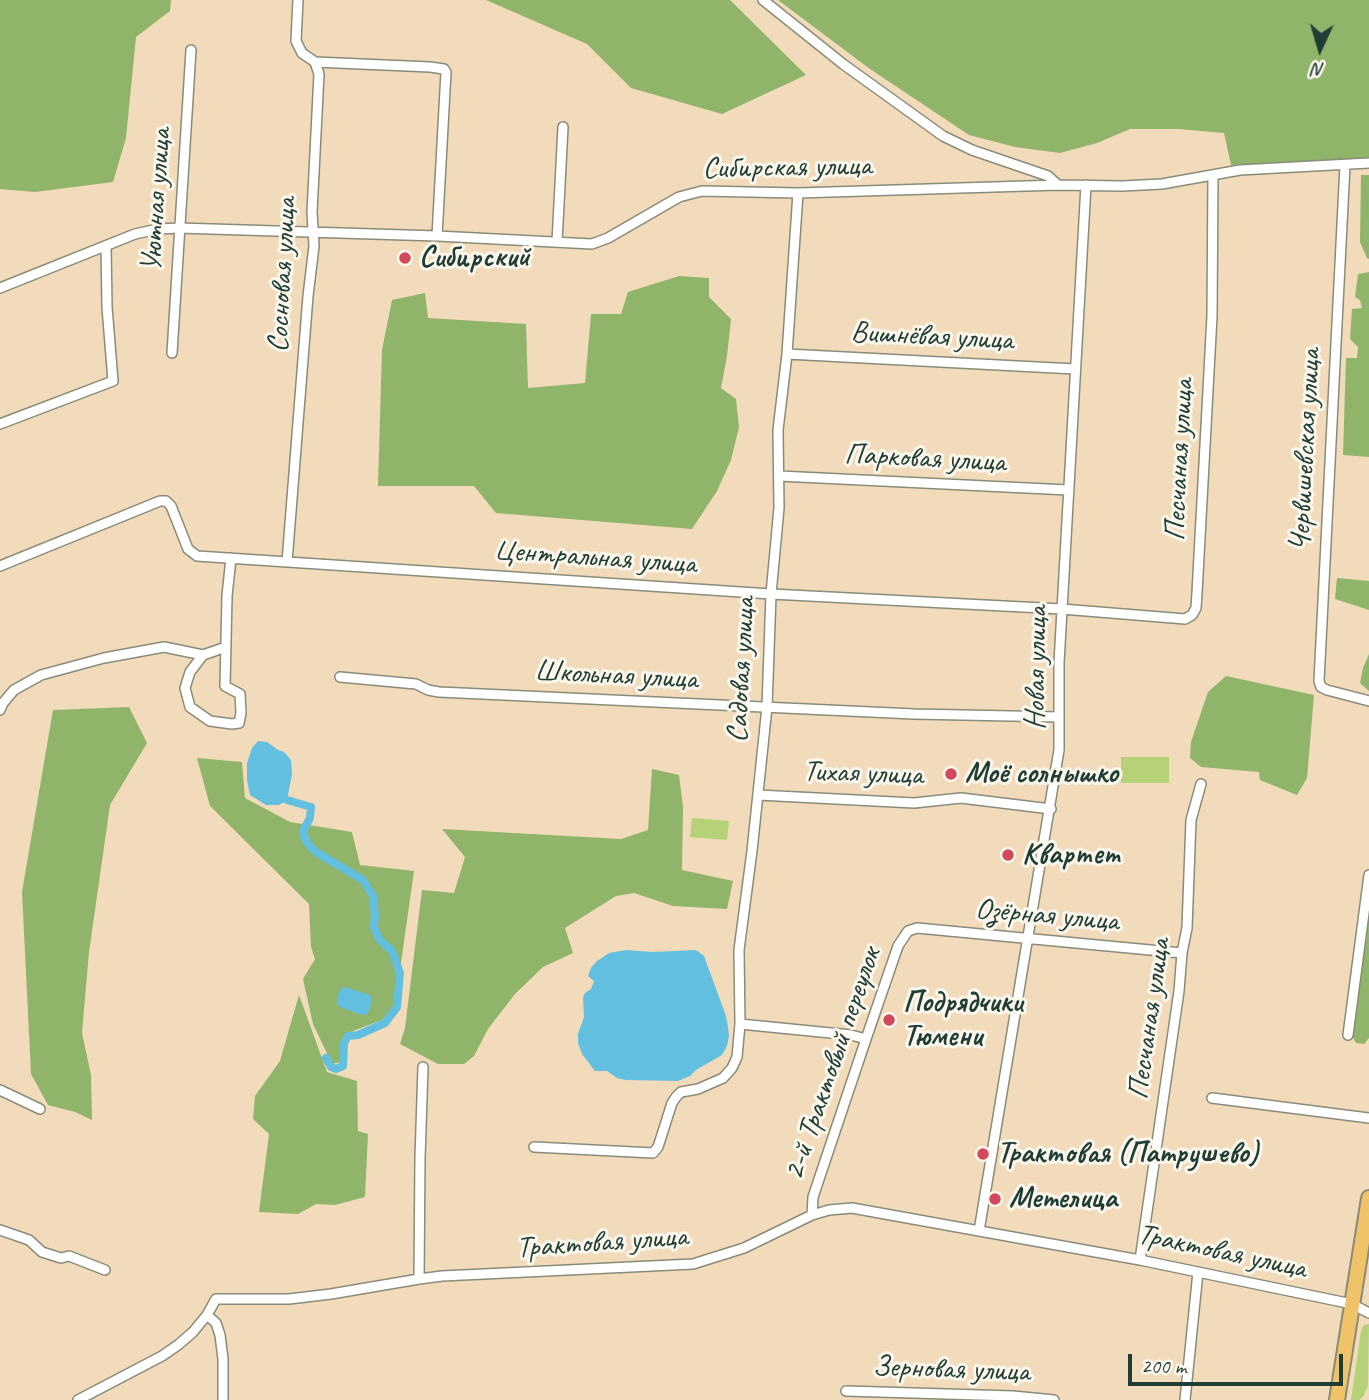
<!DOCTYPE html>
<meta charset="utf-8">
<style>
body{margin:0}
#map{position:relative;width:1369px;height:1400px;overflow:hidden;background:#f2dbbb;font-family:Caveat,sans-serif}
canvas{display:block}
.north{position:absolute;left:1285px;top:14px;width:70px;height:70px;-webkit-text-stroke:5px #fbf7ec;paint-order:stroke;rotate:184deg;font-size:19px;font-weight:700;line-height:28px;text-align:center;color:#1f3d34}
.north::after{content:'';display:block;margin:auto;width:24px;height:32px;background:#1f3d34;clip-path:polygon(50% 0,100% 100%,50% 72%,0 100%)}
.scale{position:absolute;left:1128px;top:1354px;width:215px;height:32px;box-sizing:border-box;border:4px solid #1f3d34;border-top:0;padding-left:9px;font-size:21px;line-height:24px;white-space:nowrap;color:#1f3d34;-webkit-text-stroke:5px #fbf7ec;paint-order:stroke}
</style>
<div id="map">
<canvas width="1369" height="1400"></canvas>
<div class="north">N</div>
<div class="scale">200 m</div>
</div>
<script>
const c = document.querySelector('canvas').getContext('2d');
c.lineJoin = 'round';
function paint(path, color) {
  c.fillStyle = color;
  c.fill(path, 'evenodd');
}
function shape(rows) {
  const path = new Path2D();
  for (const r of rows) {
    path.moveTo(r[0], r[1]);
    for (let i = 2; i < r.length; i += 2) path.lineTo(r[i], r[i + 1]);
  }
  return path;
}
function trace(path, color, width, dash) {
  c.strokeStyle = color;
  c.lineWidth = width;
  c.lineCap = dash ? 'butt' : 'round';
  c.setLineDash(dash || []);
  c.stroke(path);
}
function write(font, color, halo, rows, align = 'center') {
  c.font = font + ' Caveat,sans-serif';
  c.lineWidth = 6;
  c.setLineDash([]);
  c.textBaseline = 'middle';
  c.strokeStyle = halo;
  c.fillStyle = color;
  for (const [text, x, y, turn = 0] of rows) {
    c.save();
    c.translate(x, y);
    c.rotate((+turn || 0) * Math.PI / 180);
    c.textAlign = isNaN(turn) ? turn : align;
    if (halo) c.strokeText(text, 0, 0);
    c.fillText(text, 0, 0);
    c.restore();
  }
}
const green = shape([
 [1121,757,1169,757,1169,783,1121,783],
 [692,818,729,821,727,840,690,837],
 [1369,1324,1368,1386,1363,1397,1359,1400,1351,1400,1361,1331,1364,1325]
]);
const forest = shape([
 [0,0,171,0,170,11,136,37,126,138,113,182,35,192,0,189],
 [486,0,730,0,806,75,722,114,631,88,587,44],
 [778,0,1369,0,1369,160,1231,165,1224,133,1178,129,1130,129,1097,143,1060,153,1015,147,969,135,870,69],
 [1361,175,1369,175,1369,259,1367,258,1360,242],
 [1369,272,1369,457,1343,455,1346,358,1357,358,1358,347,1350,339,1352,309,1362,308,1360,300,1355,297,1358,274],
 [679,276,709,278,709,297,731,319,727,356,721,388,736,399,739,427,731,460,717,491,692,529,496,513,474,486,378,486,382,350,392,300,425,293,428,318,526,324,528,388,585,383,591,314,621,314,628,292],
 [1337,578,1369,581,1369,610,1335,599],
 [1369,654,1369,691,1360,683,1363,668],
 [1226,676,1314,695,1307,778,1297,795,1260,780,1259,772,1201,767,1190,758,1191,742,1208,692],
 [129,707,147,743,110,805,89,952,82,1033,91,1075,92,1120,75,1112,48,1105,31,1074,22,892,53,710],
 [197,758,242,762,245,798,290,822,352,832,360,865,414,871,395,1005,382,1020,345,1034,341,1062,332,1064,313,1024,303,979,315,959,311,947,309,904,210,806],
 [652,769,679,775,683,807,682,870,733,881,727,909,673,906,634,893,616,896,565,928,573,953,543,967,515,994,488,1029,474,1056,464,1064,438,1064,400,1044,405,1028,422,890,454,893,465,857,442,829,621,839,648,830],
 [1369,898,1369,1038,1364,1044,1356,1043,1352,1036],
 [299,995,327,1072,357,1081,358,1131,368,1134,365,1197,335,1205,316,1204,298,1214,259,1212,269,1134,253,1119,255,1096,280,1061]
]);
const water = shape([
 [258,741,267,742,278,750,284,752,291,760,292,774,287,800,279,805,266,805,250,795,247,780,247,763,252,748],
 [626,950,652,952,696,950,704,956,726,1016,728,1027,729,1036,727,1046,722,1055,696,1070,690,1076,678,1081,626,1080,617,1078,607,1071,595,1071,582,1054,578,1043,578,1034,584,1017,583,997,585,993,591,989,594,981,588,976,591,968,597,961,609,953],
 [345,987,367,994,372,997,370,1009,367,1014,362,1015,340,1007,337,1003,338,995,342,988]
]);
const canal = shape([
 [287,800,311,807,310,818,304,829,304,836,308,844,316,852,363,880,373,896,375,915,374,928,380,940,392,951,400,973,397,1007,385,1023,358,1035,348,1036,344,1043,343,1066,336,1069,331,1067,326,1058]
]);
const minor = shape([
 [763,0,843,64,943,136,972,150,1048,176,1058,185],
 [315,62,430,67,444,69,446,72,437,236],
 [1345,165,1319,681,1321,687,1327,690,1369,701],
 [798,193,787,354,778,430,779,508,771,594,767,707,752,851,739,950,740,1024,851,1035,866,1039],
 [557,242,563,127],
 [0,288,135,234,158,229,179,228,437,236,592,244,608,238,679,197,702,191,798,193,1058,185,1122,186,1162,184,1240,170,1369,163],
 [172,353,191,50],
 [787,354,1075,369],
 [0,424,113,381,107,307,106,246],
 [779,476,1068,490],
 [287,562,308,296,314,246,312,212,319,74,315,62,302,53,296,41,298,0],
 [0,566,160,501,166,501,171,506,188,549,197,556,771,594,1062,609,1185,619,1192,615,1196,608,1197,593,1212,316,1213,175],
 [203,655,190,672,185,688,190,707,210,721,232,724,239,723,241,713,240,694,225,686,227,596,231,558],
 [340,677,416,684,428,690,439,692,914,714,1059,717],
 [0,710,3,703,14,690,41,675,104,658,164,647,203,655,226,647],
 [758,795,914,803,961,798,1051,809],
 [1348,1035,1369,875],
 [0,1090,40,1109],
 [1212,1098,1369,1118],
 [534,1147,653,1153,658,1147,672,1103,676,1097,681,1092,698,1089,723,1078,732,1068,737,1057,740,1024],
 [812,1215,813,1197,866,1039,898,946,908,931,917,928,1182,953],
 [0,1230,29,1240,42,1252,61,1258,69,1256,105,1270],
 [979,1231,1059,750,1059,663,1086,185],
 [1140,1260,1179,991,1182,953,1187,928,1191,820,1201,784],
 [419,1279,420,1158,423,1067],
 [207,1315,216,1323,220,1335,223,1359,223,1400],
 [846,1391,1013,1396,1054,1400],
 [78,1400,162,1356,178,1345,193,1332,207,1315,216,1299,289,1299,331,1294,419,1279,442,1276,693,1264,744,1248,812,1215,829,1210,852,1208,1140,1260,1352,1304,1369,1313],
 [1185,1400,1198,1272]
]);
const highway = shape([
 [1337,1400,1369,1198]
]);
const markers = [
 [405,258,7,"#d1495b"],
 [951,774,7,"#d1495b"],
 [1008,855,7,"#d1495b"],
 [889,1020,7,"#d1495b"],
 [983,1154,7,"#d1495b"],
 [995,1199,7,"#d1495b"]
];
const streetNames = [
 ["Сибирская улица",787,168,-1],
 ["Уютная улица",157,200,-86],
 ["Сосновая улица",283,275,-87],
 ["Вишнёвая улица",932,337,3],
 ["Червишевская улица",1306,450,-87],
 ["Парковая улица",925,459,3],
 ["Песчаная улица",1180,460,-87],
 ["Центральная улица",595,558,4],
 ["Новая улица",1037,668,-89],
 ["Садовая улица",742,670,-87],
 ["Школьная улица",616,676,3],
 ["Тихая улица",863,774,2],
 ["Озёрная улица",1047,916,5],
 ["Песчаная улица",1150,1019,-82],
 ["2-й Трактовый переулок",833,1064,-71],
 ["Трактовая улица",602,1243,-4],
 ["Трактовая улица",1222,1252,12],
 ["Зерновая улица",951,1370,2]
];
const poiNames = [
 ["Сибирский",419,258],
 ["Моё солнышко",965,774],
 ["Квартет",1022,855],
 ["Подрядчики",903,1003],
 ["Тюмени",903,1037],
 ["Трактовая (Патрушево)",997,1154],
 ["Метелица",1009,1199]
];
paint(green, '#b6d279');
paint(forest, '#90b469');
paint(water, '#62bfe0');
trace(canal, '#62bfe0', 8);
trace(minor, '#888c78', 12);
trace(highway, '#888c78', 18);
trace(minor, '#fff', 9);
trace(highway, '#f0c369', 14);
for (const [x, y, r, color] of markers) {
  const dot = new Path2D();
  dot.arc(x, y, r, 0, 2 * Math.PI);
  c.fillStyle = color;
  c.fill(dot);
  trace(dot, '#fbf7ec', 2.5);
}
write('30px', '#1f3d34', '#fbf7ec', streetNames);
write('bold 30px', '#1f3d34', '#fbf7ec', poiNames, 'left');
</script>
